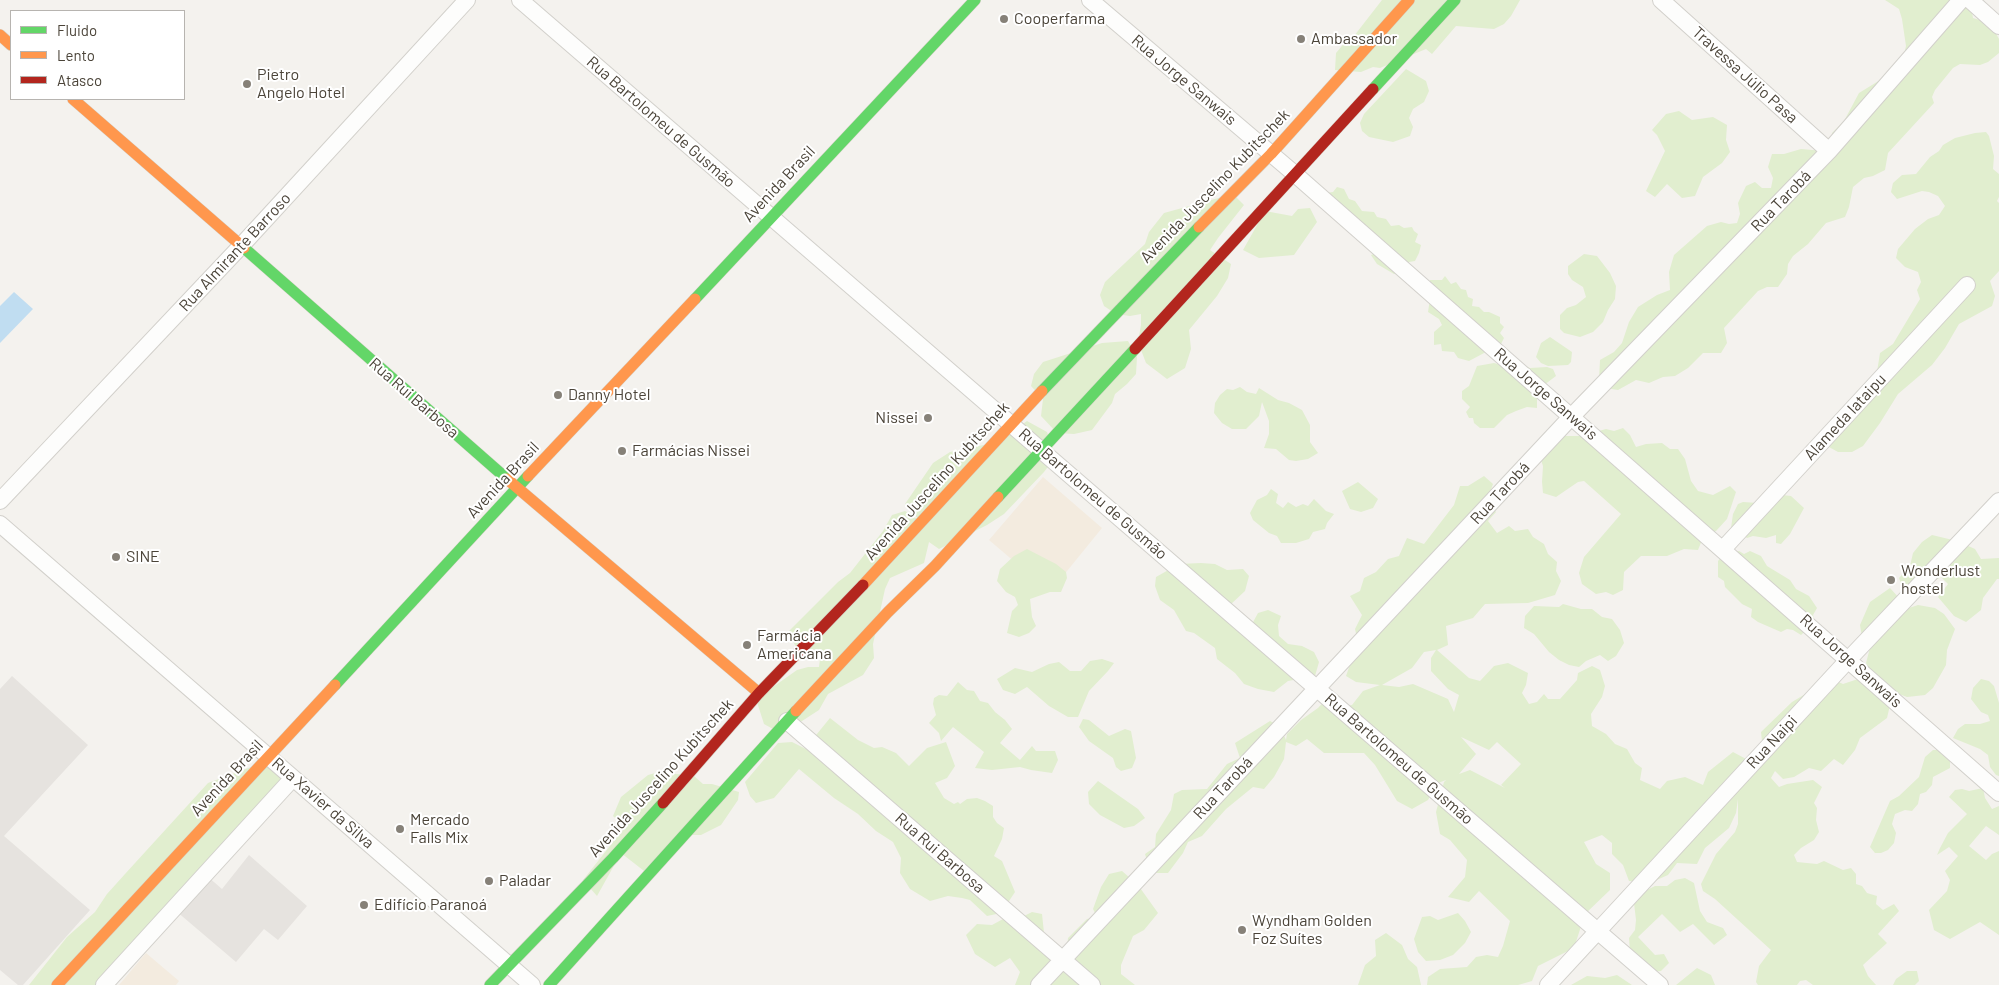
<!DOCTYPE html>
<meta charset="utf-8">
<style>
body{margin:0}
#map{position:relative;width:1999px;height:985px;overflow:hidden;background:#f4f2ee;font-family:Barlow,sans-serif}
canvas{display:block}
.legend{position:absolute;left:10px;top:10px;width:175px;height:90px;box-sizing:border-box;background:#fff;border:1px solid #b7b4b0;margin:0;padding:6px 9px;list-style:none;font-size:15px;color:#4b4439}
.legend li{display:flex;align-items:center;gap:10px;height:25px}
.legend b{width:25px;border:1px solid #b7b4b0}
</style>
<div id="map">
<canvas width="1999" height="985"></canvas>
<ul class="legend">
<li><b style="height:6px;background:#63d668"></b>Fluido</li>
<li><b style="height:6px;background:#ff974d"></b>Lento</li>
<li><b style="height:6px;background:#b3261e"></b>Atasco</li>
</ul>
</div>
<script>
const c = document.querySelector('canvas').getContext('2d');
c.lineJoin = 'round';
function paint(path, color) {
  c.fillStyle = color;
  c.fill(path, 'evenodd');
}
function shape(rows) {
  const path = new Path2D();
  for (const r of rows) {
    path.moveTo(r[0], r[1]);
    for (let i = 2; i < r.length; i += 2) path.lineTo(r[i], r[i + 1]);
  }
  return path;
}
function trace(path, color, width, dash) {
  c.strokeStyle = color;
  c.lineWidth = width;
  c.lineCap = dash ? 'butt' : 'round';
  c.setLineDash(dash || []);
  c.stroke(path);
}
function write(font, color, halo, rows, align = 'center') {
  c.font = font + ' Barlow,sans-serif';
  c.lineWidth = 4;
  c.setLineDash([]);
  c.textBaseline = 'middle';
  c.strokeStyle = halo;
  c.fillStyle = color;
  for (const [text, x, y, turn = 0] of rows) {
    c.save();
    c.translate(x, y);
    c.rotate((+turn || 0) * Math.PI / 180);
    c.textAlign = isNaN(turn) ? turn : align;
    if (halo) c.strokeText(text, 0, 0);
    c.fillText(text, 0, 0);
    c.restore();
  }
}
const commercial = shape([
 [1043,477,1102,528,1050,592,989,540],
 [146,953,179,981,176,985,119,985]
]);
const green = shape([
 [1382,0,1520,0,1511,16,1504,24,1494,29,1456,26,1432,54,1426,49,1380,68,1373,67,1361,72,1335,70,1336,53,1347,40,1354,36],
 [1885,0,1964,0,1971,6,1973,18,1990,23,1999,39,1999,53,1988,62,1980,65,1960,64,1953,68,1935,90,1932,97,1934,103,1888,153,1885,170,1873,176,1864,178,1853,187,1849,207,1845,217,1826,223,1808,244,1793,256,1788,264,1787,274,1778,287,1767,287,1758,291,1724,328,1727,343,1721,353,1703,353,1688,368,1675,376,1663,377,1649,383,1636,380,1618,390,1605,388,1599,380,1600,360,1614,352,1622,343,1629,322,1638,307,1657,295,1670,290,1669,272,1674,255,1707,226,1721,222,1729,224,1737,223,1740,214,1738,203,1746,186,1755,182,1762,188,1771,188,1773,178,1768,167,1772,154,1784,154,1801,149,1824,151,1831,144,1832,133,1844,121,1859,93,1885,77,1903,58,1906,46,1902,19,1899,9],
 [1406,69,1426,81,1429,91,1424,102,1413,109,1409,118,1413,127,1410,136,1393,142,1369,137,1362,131,1360,123,1364,114],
 [1679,111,1692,120,1713,117,1727,125,1726,140,1730,152,1722,163,1703,177,1695,196,1682,198,1667,184,1655,197,1646,191,1665,151,1657,135,1652,130,1666,114],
 [1986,132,1989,136,1994,156,1993,169,1999,174,1999,197,1997,201,1999,203,1999,271,1990,281,1995,296,1992,306,1959,324,1945,348,1932,365,1898,394,1880,423,1863,446,1852,452,1838,452,1829,447,1828,437,1877,372,1880,353,1893,344,1920,299,1917,290,1921,282,1918,272,1905,267,1896,258,1898,249,1915,229,1928,219,1939,215,1945,206,1938,196,1929,192,1922,191,1897,199,1891,192,1893,183,1902,175,1916,174,1930,157,1939,151,1943,145,1955,138,1975,133],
 [1337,187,1344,189,1349,199,1355,201,1362,211,1374,212,1377,217,1386,219,1391,226,1399,225,1404,228,1412,227,1414,231,1418,234,1415,242,1421,245,1419,253,1415,261,1409,262,1407,271,1394,274,1377,264,1371,255,1376,253,1326,193,1333,192],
 [1233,194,1244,205,1218,238,1210,250,1231,264,1228,278,1217,296,1189,330,1191,349,1185,368,1167,379,1146,363,1138,342,1141,325,1141,314,1130,316,1116,314,1104,306,1100,295,1105,282,1145,244,1149,232,1164,213],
 [1310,208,1317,222,1294,255,1259,258,1243,250,1265,211,1292,216,1298,209],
 [1584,254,1597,256,1610,273,1616,286,1615,299,1608,310,1603,322,1593,332,1580,337,1564,333,1560,329,1560,315,1567,308,1576,305,1586,297,1583,287,1572,280,1568,274,1568,266],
 [1445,276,1451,284,1456,282,1461,289,1466,290,1468,297,1473,299,1472,306,1479,307,1484,312,1489,312,1500,317,1500,323,1504,327,1500,333,1504,338,1501,344,1469,361,1458,358,1454,352,1442,351,1441,344,1434,345,1434,332,1442,325,1439,319,1428,312,1430,299,1430,280,1442,280],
 [1550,337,1572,352,1571,362,1568,365,1548,366,1541,363,1536,357,1541,343],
 [1128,341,1137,357,1136,374,1127,384,1115,394,1112,403,1092,430,1074,434,1057,433,1041,416,1043,399,1031,386,1034,374,1043,362,1102,343],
 [1494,363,1505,366,1524,365,1530,368,1547,367,1553,369,1556,376,1540,388,1537,397,1537,408,1527,407,1516,411,1507,415,1494,428,1480,428,1474,423,1473,418,1469,418,1466,412,1470,407,1462,399,1462,391,1469,386,1477,366],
 [1240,387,1247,392,1256,394,1259,388,1278,400,1289,403,1302,410,1310,425,1310,442,1318,453,1308,459,1296,461,1289,460,1276,449,1264,448,1269,434,1269,421,1262,402,1259,416,1246,429,1232,429,1222,423,1214,413,1215,403,1220,395,1227,389,1233,390],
 [1027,421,1047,432,1056,456,1044,472,1004,514,987,525,939,549,929,542,924,563,890,578,885,589,873,644,874,658,863,675,828,694,819,710,782,734,764,724,756,699,797,670,808,667,819,667,821,651,796,647,788,632,838,582,850,573,883,531,892,515,905,511,919,520,905,504,933,463,950,452,998,442],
 [1623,428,1630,435,1636,447,1646,444,1662,443,1670,449,1678,449,1685,459,1691,481,1698,491,1713,495,1730,486,1736,492,1727,519,1716,531,1702,540,1698,550,1684,549,1667,556,1641,556,1624,572,1623,590,1613,595,1606,592,1596,594,1582,584,1579,573,1584,557,1621,514,1584,481,1578,482,1556,497,1543,493,1542,482,1543,466,1541,460,1561,436,1581,436,1606,429,1614,431],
 [1484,476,1493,484,1487,501,1496,512,1488,521,1497,533,1509,526,1515,531,1528,529,1533,537,1544,544,1548,554,1557,562,1556,571,1561,581,1555,595,1528,603,1485,604,1473,618,1446,626,1448,645,1437,650,1469,678,1480,681,1494,666,1508,663,1528,673,1526,685,1522,693,1529,704,1537,702,1544,694,1548,699,1560,699,1577,680,1578,673,1592,666,1600,670,1605,686,1602,697,1591,714,1592,726,1606,734,1615,744,1627,749,1635,763,1642,768,1640,780,1660,789,1667,781,1685,777,1703,785,1708,772,1733,752,1748,760,1764,759,1761,732,1792,702,1807,693,1825,676,1843,684,1864,677,1873,680,1866,663,1871,644,1862,637,1860,625,1870,602,1890,588,1900,599,1903,610,1918,605,1935,608,1944,614,1955,629,1947,650,1946,665,1933,688,1925,695,1907,697,1891,691,1891,701,1887,718,1860,738,1855,750,1843,765,1834,759,1821,771,1809,768,1794,777,1783,779,1775,771,1771,778,1779,787,1787,784,1813,780,1822,787,1814,803,1817,808,1816,820,1819,832,1814,840,1801,848,1794,855,1797,862,1817,864,1824,861,1843,870,1851,868,1856,874,1856,884,1862,886,1867,893,1877,896,1876,904,1883,910,1894,904,1899,911,1878,934,1887,943,1863,965,1868,976,1876,985,1813,985,1806,980,1800,981,1797,985,1758,985,1756,982,1759,966,1771,950,1715,899,1703,891,1701,884,1716,854,1735,832,1738,824,1738,799,1736,813,1729,828,1705,848,1697,864,1677,863,1668,875,1652,882,1629,881,1623,865,1612,854,1612,843,1602,835,1584,842,1596,864,1610,873,1610,890,1585,914,1574,948,1538,966,1532,981,1518,985,1427,985,1428,977,1440,969,1467,967,1476,957,1487,955,1498,957,1503,946,1510,921,1479,891,1469,902,1448,897,1465,877,1467,860,1450,840,1440,834,1436,812,1444,782,1446,780,1438,783,1428,800,1412,809,1397,801,1375,765,1364,753,1324,753,1307,739,1296,746,1286,742,1284,759,1274,777,1264,789,1253,787,1226,809,1202,836,1188,842,1183,853,1168,873,1156,873,1148,864,1145,854,1155,847,1156,834,1171,810,1174,794,1182,790,1207,789,1227,764,1240,758,1235,743,1270,721,1280,726,1286,740,1287,734,1301,720,1318,708,1328,697,1340,707,1352,705,1363,691,1380,685,1356,682,1346,676,1358,642,1355,629,1362,615,1350,596,1360,591,1364,578,1376,572,1388,559,1399,556,1407,538,1424,544,1454,505,1460,486,1468,486],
 [1436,650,1431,658,1431,671,1448,689,1459,695,1454,712,1448,699,1413,684,1399,687,1382,685,1412,668,1424,652],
 [1461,737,1489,750,1497,742,1521,764,1501,785,1505,788,1470,770,1459,774,1476,754],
 [1358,482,1378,499,1373,508,1361,512,1350,509,1342,491],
 [1271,489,1278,494,1276,503,1283,508,1288,502,1296,507,1303,504,1308,506,1314,499,1326,511,1334,514,1327,523,1325,529,1313,532,1309,539,1296,543,1281,543,1277,536,1269,533,1253,520,1250,513,1257,500,1267,495],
 [1782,495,1791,496,1804,508,1790,534,1781,544,1776,543,1776,535,1766,538,1753,536,1747,538,1731,528,1733,514,1738,504,1743,502,1758,503],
 [1932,535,1957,541,1975,549,1981,559,1999,558,1999,579,1997,579,1983,598,1981,610,1966,622,1954,616,1938,597,1948,584,1941,577,1913,593,1903,589,1899,578,1910,566,1913,553,1922,542],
 [1027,549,1056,564,1066,572,1067,578,1061,592,1050,592,1030,599,1032,617,1036,626,1029,633,1019,637,1007,633,1012,611,1018,605,1015,597,1006,592,997,581,1000,569,1014,556],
 [1739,551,1744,554,1750,551,1761,556,1767,566,1790,580,1796,589,1809,596,1817,608,1813,615,1815,622,1801,635,1793,630,1787,629,1781,632,1758,622,1751,617,1752,609,1742,604,1725,587,1724,581,1718,577,1718,561,1723,555],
 [1201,563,1215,564,1227,570,1243,569,1249,576,1245,591,1230,605,1252,624,1258,613,1268,610,1281,616,1278,625,1279,636,1288,644,1302,646,1314,652,1319,662,1315,676,1288,681,1274,692,1258,689,1244,684,1235,673,1217,659,1215,648,1194,633,1186,631,1174,610,1160,600,1155,586,1156,577,1179,564],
 [1563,604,1581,609,1592,609,1602,617,1612,619,1620,630,1624,643,1616,656,1608,661,1600,655,1586,661,1579,667,1569,665,1559,660,1549,652,1534,634,1524,628,1525,616,1534,606,1559,607],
 [1102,659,1114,663,1108,671,1089,691,1078,717,1068,717,1049,706,1027,687,1015,694,1003,690,997,679,1015,668,1032,672,1049,664,1059,662,1070,671,1081,671,1090,661],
 [1981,679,1989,681,1994,686,1999,703,1999,776,1996,775,1990,767,1988,755,1980,749,1953,738,1958,729,1965,724,1980,724,1990,721,1988,715,1981,712,1971,699,1973,688],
 [958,682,967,690,974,691,980,701,988,703,995,712,1005,720,1012,729,1000,743,1020,760,1032,746,1036,751,1055,751,1058,760,1052,773,1031,770,1020,767,992,770,975,768,984,752,953,727,941,741,939,733,929,723,936,715,933,704,934,698,939,695,947,696],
 [830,718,858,740,874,748,882,747,896,753,909,766,927,748,946,742,955,766,947,778,935,783,944,798,954,804,958,802,960,804,967,799,977,798,985,801,993,806,993,817,997,823,1004,828,1002,839,994,856,1002,861,1015,892,1001,913,987,916,970,900,962,898,948,896,930,901,910,889,900,873,901,858,893,842,876,831,858,814,834,798,799,769,774,798,756,803,750,796,745,782,778,743,792,742,820,756,812,740],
 [1083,719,1089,720,1109,736,1125,729,1131,731,1136,758,1132,768,1121,771,1116,767,1113,758,1089,741,1079,727],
 [1933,750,1943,750,1950,759,1950,768,1933,777,1932,785,1926,792,1920,794,1918,804,1912,811,1905,810,1895,814,1892,824,1896,833,1894,843,1888,850,1881,853,1875,853,1870,847,1890,801,1899,796,1919,777,1925,757],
 [270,760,291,779,104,985,29,985,67,937,95,912,107,894,125,874,208,783],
 [659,772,694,776,703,784,712,784,739,792,738,800,721,825,701,835,692,835,648,874,621,853,597,896,583,880,625,827,613,816,621,797,648,775],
 [1098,781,1138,809,1145,818,1134,826,1124,828,1100,815,1089,804,1088,792],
 [1983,788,1985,798,1992,809,1999,806,1999,835,1986,826,1969,846,1986,860,1992,854,1999,851,1999,935,1980,922,1950,939,1934,930,1929,910,1947,891,1950,880,1945,871,1958,856,1949,847,1937,855,1940,848,1948,833,1967,814,1949,797,1955,790,1962,789,1969,791],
 [1122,871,1138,885,1158,913,1144,930,1133,936,1121,965,1121,974,1135,985,1015,985,1020,972,1010,958,995,967,975,954,966,935,977,924,992,925,1003,919,1018,919,1032,912,1042,914,1045,942,1067,950,1068,938,1087,919,1097,917,1093,909,1101,887,1109,874],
 [1685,878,1694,883,1700,911,1707,922,1723,928,1727,935,1714,945,1693,924,1680,932,1662,914,1638,937,1655,955,1664,954,1669,963,1661,971,1652,972,1630,952,1629,938,1635,930,1636,920,1634,903,1641,893,1655,886,1667,886,1675,880],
 [1458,913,1465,921,1471,932,1465,943,1453,955,1440,960,1426,961,1418,952,1414,939,1422,917,1430,916,1438,920],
 [1386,933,1402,945,1408,959,1417,967,1421,985,1358,985,1365,965,1376,956,1375,940],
 [1697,968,1711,975,1715,985,1676,985],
 [1907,971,1917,971,1919,981,1915,985,1893,985,1896,979],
 [1617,975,1632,985,1571,985,1587,976,1605,978]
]);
const parking = shape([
 [12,676,88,745,4,836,90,910,23,985,18,985,0,970,0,689],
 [249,855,307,906,278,940,264,929,236,962,176,911,207,876,222,889]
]);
const water = shape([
 [14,292,33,309,0,343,0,306]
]);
const street = shape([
 [520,0,1660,985],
 [1090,0,1296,175,1999,793],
 [1661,0,1829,151],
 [1970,0,1999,26],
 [0,501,241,246,467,0],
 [0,524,532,985],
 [1723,549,1967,285],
 [787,721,1092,985],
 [104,985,293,778],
 [1039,985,1572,416,1829,151,1961,0],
 [1548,985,1849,659,1999,501]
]);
const fast = shape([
 [1373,89,1455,0],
 [244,248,507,479],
 [695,299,975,0],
 [1042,391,1199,227],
 [998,497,1135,349],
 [335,685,528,476],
 [490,985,613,858,663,803],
 [549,985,796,711]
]);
const slow = shape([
 [0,35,11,45],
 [73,99,244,248],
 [1199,227,1271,154,1409,0],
 [528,476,695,299],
 [507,479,759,693],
 [863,585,1042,391],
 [796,711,888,612,935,566,998,497],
 [57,985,335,685]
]);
const jam = shape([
 [1135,349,1373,89],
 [663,803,759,693,863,585]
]);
const markers = [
 [1004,19,5,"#868178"],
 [1301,39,5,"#868178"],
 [247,84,5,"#868178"],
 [558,395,5,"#868178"],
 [928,418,5,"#868178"],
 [622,451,5,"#868178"],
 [116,557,5,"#868178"],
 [1891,580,5,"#868178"],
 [747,645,5,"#868178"],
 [400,829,5,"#868178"],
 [489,881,5,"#868178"],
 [364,905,5,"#868178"],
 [1242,930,5,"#868178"]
];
const poiNames = [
 ["Cooperfarma",1014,19],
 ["Ambassador",1311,39],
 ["Pietro",257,75],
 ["Angelo Hotel",257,93],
 ["Danny Hotel",568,395],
 ["Nissei",918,418,"right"],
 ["Farmácias Nissei",632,451],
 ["SINE",126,557],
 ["Wonderlust",1901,571],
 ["hostel",1901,589],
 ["Farmácia",757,636],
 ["Americana",757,654],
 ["Mercado",410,820],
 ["Falls Mix",410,838],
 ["Paladar",499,881],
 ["Edifício Paranoá",374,905],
 ["Wyndham Golden",1252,921],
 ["Foz Suítes",1252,939]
];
const streetNames = [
 ["Travessa Júlio Pasa",1745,75,42],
 ["Rua Jorge Sanwais",1184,80,40],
 ["Rua Bartolomeu de Gusmão",661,122,41],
 ["Avenida Brasil",779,184,-47],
 ["Avenida Juscelino Kubitschek",1215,186,-46],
 ["Rua Tarobá",1781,201,-46],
 ["Rua Almirante Barroso",235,252,-47],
 ["Rua Jorge Sanwais",1546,394,41],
 ["Rua Rui Barbosa",414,398,41],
 ["Alameda Iataipu",1845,417,-47],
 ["Avenida Brasil",503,480,-47],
 ["Avenida Juscelino Kubitschek",937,481,-48],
 ["Rua Tarobá",1500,493,-47],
 ["Rua Bartolomeu de Gusmão",1093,494,41],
 ["Rua Jorge Sanwais",1851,661,42],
 ["Rua Naipi",1772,742,-47],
 ["Rua Bartolomeu de Gusmão",1399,759,41],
 ["Avenida Brasil",227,778,-47],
 ["Avenida Juscelino Kubitschek",661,778,-48],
 ["Rua Tarobá",1223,788,-47],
 ["Rua Xavier da Silva",323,803,41],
 ["Rua Rui Barbosa",940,853,41]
];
paint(commercial, '#f3ebdf');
paint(green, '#e1eecf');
paint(parking, '#e6e3df');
paint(water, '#c0ddf1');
trace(street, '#d2d0cb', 18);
trace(fast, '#d3cfc5', 12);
trace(slow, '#d3cfc5', 12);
trace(jam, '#d3cfc5', 12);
trace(street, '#fdfdfc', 16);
trace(fast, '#63d668', 11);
trace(slow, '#ff974d', 11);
trace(jam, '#b3261e', 11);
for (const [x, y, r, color] of markers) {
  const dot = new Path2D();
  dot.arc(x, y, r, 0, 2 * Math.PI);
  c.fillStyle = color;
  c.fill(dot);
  trace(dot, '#fff', 2);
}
write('16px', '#4b4439', '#fff', poiNames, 'left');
write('16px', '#4b4439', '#fff', streetNames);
</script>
